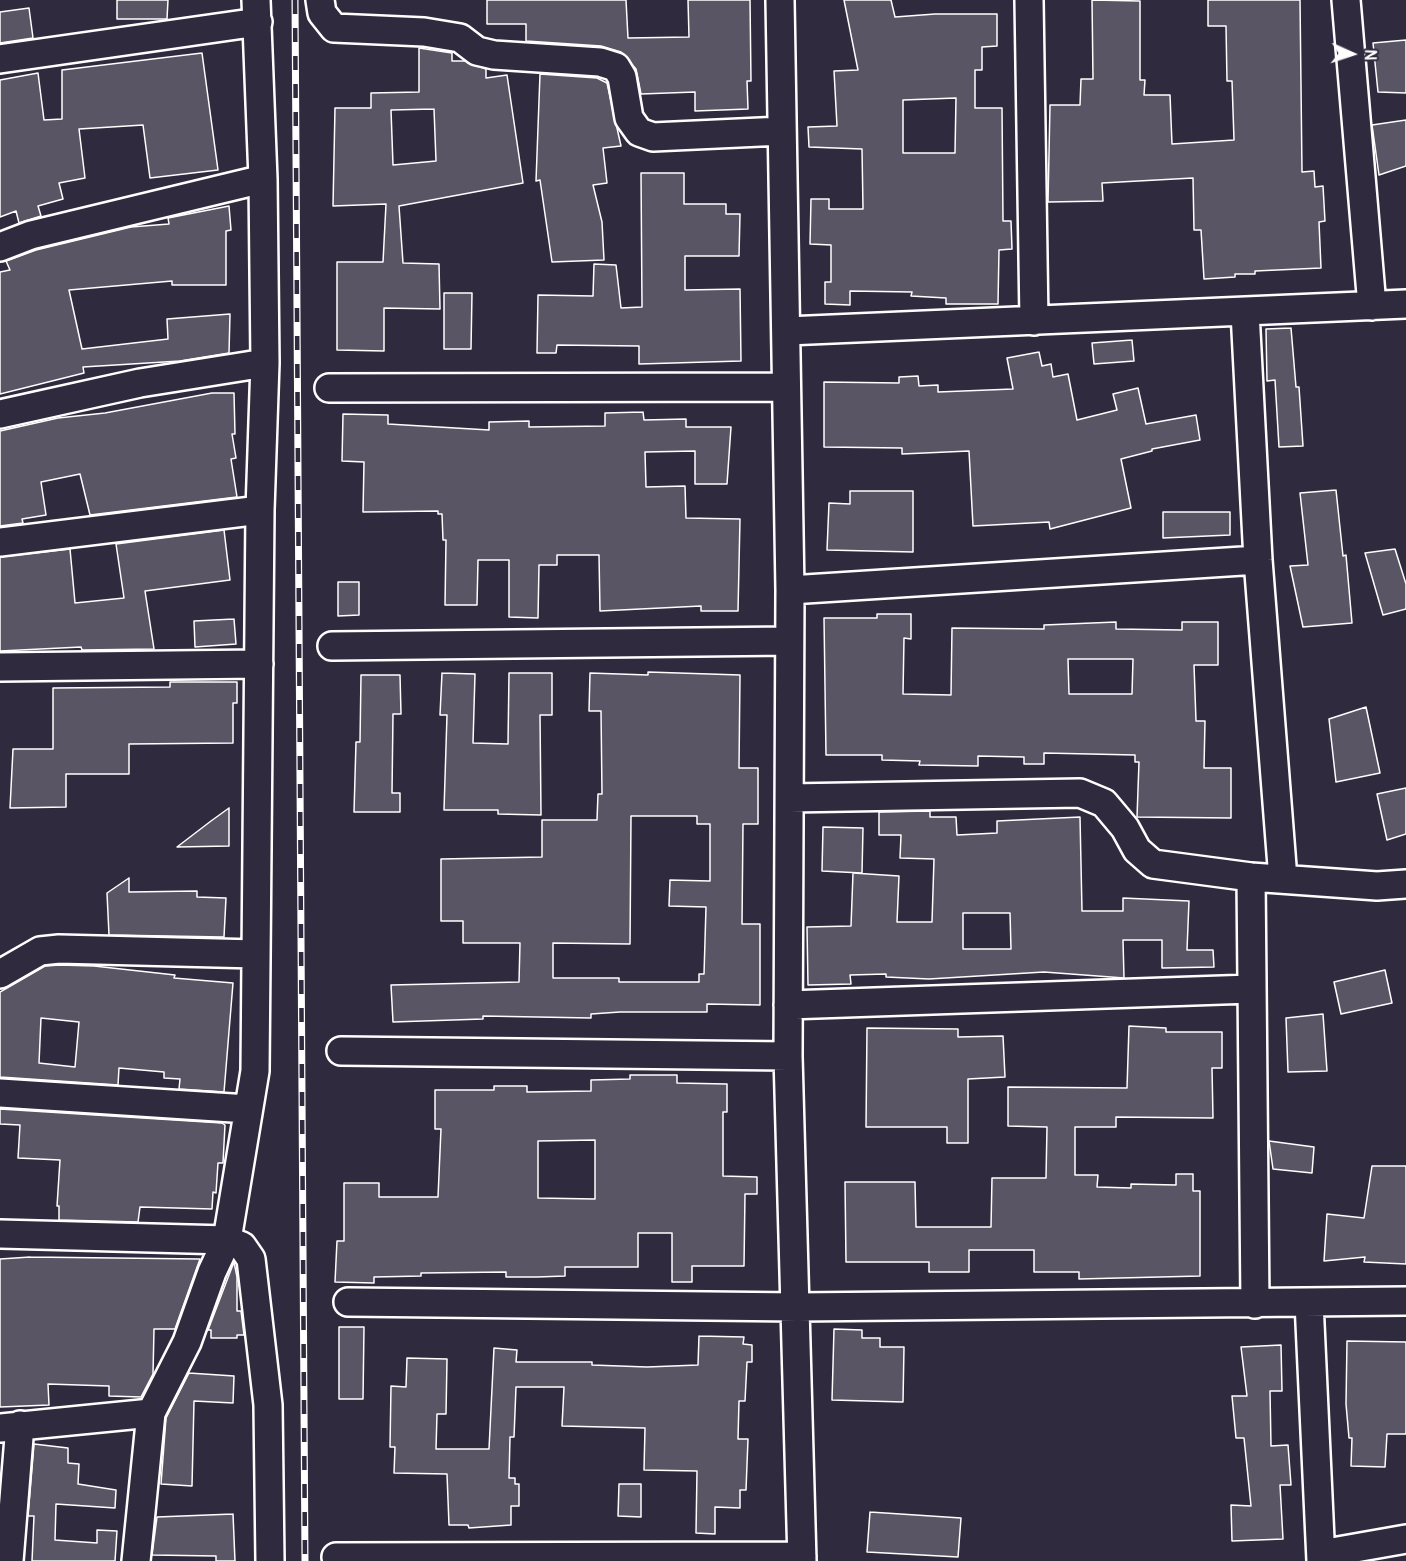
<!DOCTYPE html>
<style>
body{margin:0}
#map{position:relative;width:1406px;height:1561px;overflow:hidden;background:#2f2a3d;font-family:Pangolin,sans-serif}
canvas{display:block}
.north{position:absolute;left:1322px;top:24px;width:60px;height:60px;-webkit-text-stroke:4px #2f2a3d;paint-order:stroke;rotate:93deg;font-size:16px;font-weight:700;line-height:24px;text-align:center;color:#fff}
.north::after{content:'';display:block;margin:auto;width:21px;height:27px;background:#fff;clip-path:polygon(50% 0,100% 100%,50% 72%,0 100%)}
</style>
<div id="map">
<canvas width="1406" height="1561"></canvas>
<div class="north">N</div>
</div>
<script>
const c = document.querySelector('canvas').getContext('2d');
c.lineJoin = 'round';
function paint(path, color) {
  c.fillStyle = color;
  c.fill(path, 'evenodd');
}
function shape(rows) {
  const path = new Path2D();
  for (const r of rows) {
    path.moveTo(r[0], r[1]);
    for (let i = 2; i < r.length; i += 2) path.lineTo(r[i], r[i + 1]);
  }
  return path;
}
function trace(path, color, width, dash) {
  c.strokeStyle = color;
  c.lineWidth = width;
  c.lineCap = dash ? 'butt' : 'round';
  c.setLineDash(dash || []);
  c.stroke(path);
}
const building = shape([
 [117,0,168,0,167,19,117,19,117,0],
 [487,0,626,0,628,38,689,37,688,0,750,0,751,81,747,81,748,109,695,111,695,92,641,94,636,69,621,52,601,46,526,41,526,24,487,24,487,0],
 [844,0,891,0,895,17,935,14,997,14,997,46,982,47,982,70,975,70,975,108,1002,108,1003,221,1011,221,1012,249,999,250,998,304,946,304,946,298,911,296,912,292,850,291,850,305,825,304,825,282,831,282,831,245,810,244,811,199,829,199,829,209,863,209,862,149,809,147,808,127,837,126,834,71,858,70,844,0],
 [956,98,955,153,903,153,903,100,956,98],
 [1092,0,1140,1,1140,80,1145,80,1144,95,1170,95,1172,144,1234,140,1232,81,1227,81,1226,26,1208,26,1208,0,1300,0,1302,172,1314,171,1315,187,1323,186,1325,221,1319,222,1321,268,1255,271,1255,274,1235,274,1235,277,1204,279,1201,230,1194,230,1193,178,1102,183,1103,201,1048,202,1050,105,1080,105,1081,79,1093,79,1092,0],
 [29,8,33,38,0,43,0,12,29,8],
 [1406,40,1406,93,1378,92,1373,43,1406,40],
 [419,48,452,53,452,61,465,61,486,69,486,78,507,75,523,183,399,206,403,263,439,264,440,309,384,308,384,351,337,350,337,262,383,262,386,204,333,206,335,108,371,108,371,93,419,92,419,48],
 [434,109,436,161,393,165,391,110,434,109],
 [202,53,218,170,150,178,143,125,79,129,85,178,59,183,63,199,38,206,41,216,19,223,16,211,0,217,0,80,38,73,44,120,62,119,62,70,202,53],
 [540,74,597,78,607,83,621,146,603,148,607,183,593,185,602,222,604,260,552,262,540,180,536,181,540,74],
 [1406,120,1406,166,1379,175,1372,125,1406,120],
 [641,173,684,173,684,204,726,204,726,214,740,214,739,256,685,256,685,290,740,289,741,361,639,364,639,346,557,345,556,353,537,353,538,295,593,296,594,264,616,265,621,308,642,307,641,173],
 [229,206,231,230,226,231,226,285,172,285,172,281,69,290,82,349,168,339,167,319,230,314,229,353,180,361,83,367,84,373,0,394,0,272,10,270,6,261,36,250,131,227,169,224,168,218,229,206],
 [444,293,472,293,471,349,444,349,444,293],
 [1291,328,1296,387,1299,387,1303,446,1279,447,1275,380,1267,381,1266,329,1291,328],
 [1132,340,1134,361,1094,364,1092,343,1132,340],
 [1039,352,1042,366,1051,364,1053,377,1068,374,1077,420,1117,410,1113,394,1138,388,1146,424,1196,415,1200,440,1152,449,1152,451,1121,459,1131,508,1050,529,1049,522,973,526,969,451,902,454,902,448,824,447,824,382,899,383,899,377,918,376,919,386,938,385,938,392,1013,389,1007,358,1039,352],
 [212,393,234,393,235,434,232,434,236,458,231,459,237,497,90,515,80,474,41,482,46,515,22,519,23,523,0,526,0,431,58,418,105,413,212,393],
 [643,412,644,420,686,419,686,427,731,427,727,484,695,484,695,451,645,452,646,487,685,486,686,518,740,519,738,611,701,611,701,606,600,611,599,555,557,555,557,565,539,565,538,618,509,617,509,560,478,560,477,605,445,605,446,540,443,540,442,514,438,514,438,511,363,512,364,462,342,461,343,414,388,415,388,424,489,430,489,422,529,421,529,427,605,426,605,413,643,412],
 [1336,490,1343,556,1346,555,1352,623,1303,627,1290,566,1308,565,1300,493,1336,490],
 [850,491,913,491,913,552,827,550,829,503,850,504,850,491],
 [1163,512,1230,512,1230,535,1163,538,1163,512],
 [224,530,230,580,145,591,154,649,82,650,81,647,0,651,0,557,70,549,75,603,124,598,116,544,224,530],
 [1395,549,1406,584,1406,609,1383,615,1365,553,1395,549],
 [338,582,359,582,359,615,338,616,338,582],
 [877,614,911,614,911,639,904,638,903,694,951,695,952,628,1044,629,1044,625,1116,622,1116,629,1182,630,1182,622,1218,622,1218,665,1194,665,1196,721,1205,721,1204,768,1231,768,1231,818,1137,817,1139,762,1135,762,1135,755,1044,753,1044,764,1024,764,1024,757,978,756,978,766,919,765,920,761,882,760,882,755,826,755,824,618,877,618,877,614],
 [1068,659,1133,659,1132,694,1069,694,1068,659],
 [234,619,236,644,195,647,194,621,234,619],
 [648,672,740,675,739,768,758,768,758,824,743,824,742,924,760,924,760,1005,707,1004,707,1012,620,1012,591,1014,591,1018,483,1016,483,1019,393,1022,391,985,519,982,520,943,463,943,463,921,441,921,441,859,542,857,542,820,597,820,598,794,602,794,601,711,589,711,590,673,648,675,648,672],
 [631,816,697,816,697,824,710,824,710,881,670,880,669,906,706,907,704,974,699,974,699,982,619,982,619,978,553,978,553,943,630,944,631,816],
 [442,673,475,674,473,743,508,744,509,673,552,673,552,715,540,715,541,815,498,814,498,810,444,810,447,715,440,715,442,673],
 [361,675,400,675,401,714,393,714,392,793,400,793,400,812,354,812,356,742,360,742,361,675],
 [170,682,237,682,237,703,233,703,233,743,129,744,129,774,66,774,66,807,10,808,13,749,53,749,53,688,170,687,170,682],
 [1366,707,1380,773,1336,782,1329,719,1366,707],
 [1406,788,1406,834,1387,840,1377,794,1406,788],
 [229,808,229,846,177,847,211,821,229,808],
 [930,811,930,817,956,817,957,835,997,833,997,821,1080,817,1082,911,1123,911,1123,898,1189,901,1187,950,1213,950,1214,967,1162,968,1162,940,1123,940,1124,978,1044,972,929,979,886,977,886,974,850,975,851,984,808,985,807,927,851,926,853,873,899,876,897,922,932,922,934,859,900,858,901,835,879,835,879,812,930,811],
 [963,913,1010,913,1011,949,963,949,963,913],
 [823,827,863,828,862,873,822,871,823,827],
 [129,878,129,892,197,891,197,897,226,898,224,937,109,935,107,893,129,878],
 [60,965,94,966,175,975,174,978,233,983,224,1092,179,1089,180,1079,164,1078,164,1072,119,1068,118,1085,0,1077,0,992,45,966,60,965],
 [41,1018,79,1022,75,1067,39,1063,41,1018],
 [1385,970,1392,1003,1341,1014,1334,982,1385,970],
 [1323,1014,1327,1071,1288,1072,1286,1018,1323,1014],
 [1129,1026,1166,1028,1166,1032,1222,1032,1222,1068,1212,1068,1213,1118,1116,1117,1116,1127,1075,1127,1075,1175,1098,1175,1097,1187,1131,1188,1131,1184,1176,1185,1176,1174,1193,1174,1193,1191,1200,1191,1200,1276,1079,1279,1079,1272,1034,1272,1034,1250,969,1250,969,1272,929,1272,929,1262,846,1262,845,1182,915,1182,916,1227,991,1227,992,1178,1046,1178,1047,1127,1008,1126,1008,1087,1127,1088,1129,1026],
 [867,1028,958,1029,958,1037,1003,1036,1005,1077,968,1079,968,1143,947,1143,947,1127,866,1127,867,1028],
 [630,1075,677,1075,677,1083,727,1084,727,1112,723,1112,723,1176,757,1177,757,1194,745,1194,744,1266,692,1266,692,1282,672,1282,672,1233,638,1233,638,1267,565,1267,565,1276,537,1277,506,1277,506,1272,421,1273,421,1276,374,1277,374,1283,335,1282,337,1241,344,1241,344,1183,379,1183,379,1197,438,1197,441,1129,435,1129,435,1090,494,1090,494,1086,527,1086,527,1092,591,1091,591,1080,630,1079,630,1075],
 [595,1140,595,1199,538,1198,538,1141,595,1140],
 [0,1109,222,1123,225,1125,223,1163,218,1163,216,1193,213,1192,212,1209,140,1207,138,1222,59,1220,59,1206,57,1206,60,1160,18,1158,20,1125,0,1124,0,1109],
 [1269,1141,1314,1147,1312,1173,1273,1169,1269,1141],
 [1372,1166,1406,1166,1406,1264,1364,1262,1365,1257,1324,1261,1327,1214,1364,1218,1372,1166],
 [30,1257,200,1259,175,1329,154,1329,153,1374,141,1397,109,1396,109,1386,48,1384,49,1405,0,1407,0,1259,30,1257],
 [234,1262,237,1277,237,1311,241,1311,244,1335,237,1335,237,1338,211,1338,211,1330,208,1330,234,1262],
 [339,1327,364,1327,363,1399,339,1399,339,1327],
 [834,1329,862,1330,862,1338,880,1338,880,1347,904,1347,903,1402,832,1400,834,1329],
 [699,1336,744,1337,743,1344,752,1345,752,1362,747,1362,745,1401,739,1401,738,1439,748,1439,746,1490,740,1490,740,1508,715,1507,715,1534,696,1533,697,1471,644,1470,645,1428,562,1426,564,1387,516,1387,514,1437,510,1437,509,1478,515,1478,515,1484,519,1484,519,1506,511,1506,511,1525,469,1528,468,1525,449,1525,447,1474,394,1473,395,1447,390,1447,391,1386,406,1387,407,1358,447,1359,446,1414,437,1414,436,1449,489,1449,494,1348,517,1350,516,1362,592,1362,592,1365,647,1367,698,1365,699,1336],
 [1347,1341,1406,1342,1406,1434,1387,1434,1385,1467,1351,1466,1352,1438,1349,1438,1346,1404,1347,1341],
 [1281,1345,1282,1391,1270,1391,1271,1446,1288,1445,1291,1485,1280,1485,1283,1539,1232,1541,1231,1505,1251,1506,1244,1438,1236,1438,1232,1396,1247,1396,1241,1347,1281,1345],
 [189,1373,234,1376,233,1403,194,1401,192,1486,161,1484,166,1418,189,1373],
 [34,1444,68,1448,68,1463,79,1464,78,1484,116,1490,115,1508,56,1504,55,1540,97,1543,97,1530,117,1531,115,1561,32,1561,34,1516,28,1516,34,1444],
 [619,1484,641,1484,641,1517,618,1516,619,1484],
 [870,1512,961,1518,958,1557,867,1552,870,1512],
 [233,1514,235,1561,216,1561,216,1556,152,1555,157,1517,233,1514]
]);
const street = shape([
 [320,0,322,13,334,28,424,32,460,38,477,51,494,55,600,62,616,67,622,77,629,118,639,132,653,137,782,131],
 [780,0,790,590,788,1056,802,1561],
 [1029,0,1034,321],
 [1346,0,1372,306],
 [0,59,258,22],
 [0,247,31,235,263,179],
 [1245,312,1258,560,1283,879],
 [787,331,1406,304],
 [329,388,785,387],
 [0,414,140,383,265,363],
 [0,542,260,510],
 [790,590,1258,560],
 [332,646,789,641],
 [0,667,259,664],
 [790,798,1080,793,1104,803,1125,828,1137,850,1153,864,1251,877,1377,886,1406,884],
 [1251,877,1255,1304],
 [0,974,40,951,59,949,256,954],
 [788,1005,1251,989],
 [341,1051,788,1056],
 [0,1093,248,1109],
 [0,1234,227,1240,242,1246,251,1259,268,1405,270,1561],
 [348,1302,797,1307,1406,1301],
 [1309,1302,1321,1561],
 [0,1428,151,1413],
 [1321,1554,1406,1539],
 [336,1557,802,1556],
 [9,1561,20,1425],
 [136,1561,151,1413,187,1342,212,1272,227,1240,255,1071,260,510,265,363,263,179,256,0]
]);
const rail = shape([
 [295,0,305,1561]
]);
paint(building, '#595564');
trace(building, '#fff', 1.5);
trace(street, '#fff', 32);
trace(street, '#2f2a3d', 27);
trace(rail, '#fff', 7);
trace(rail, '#2f2a3d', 4.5, [14]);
</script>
